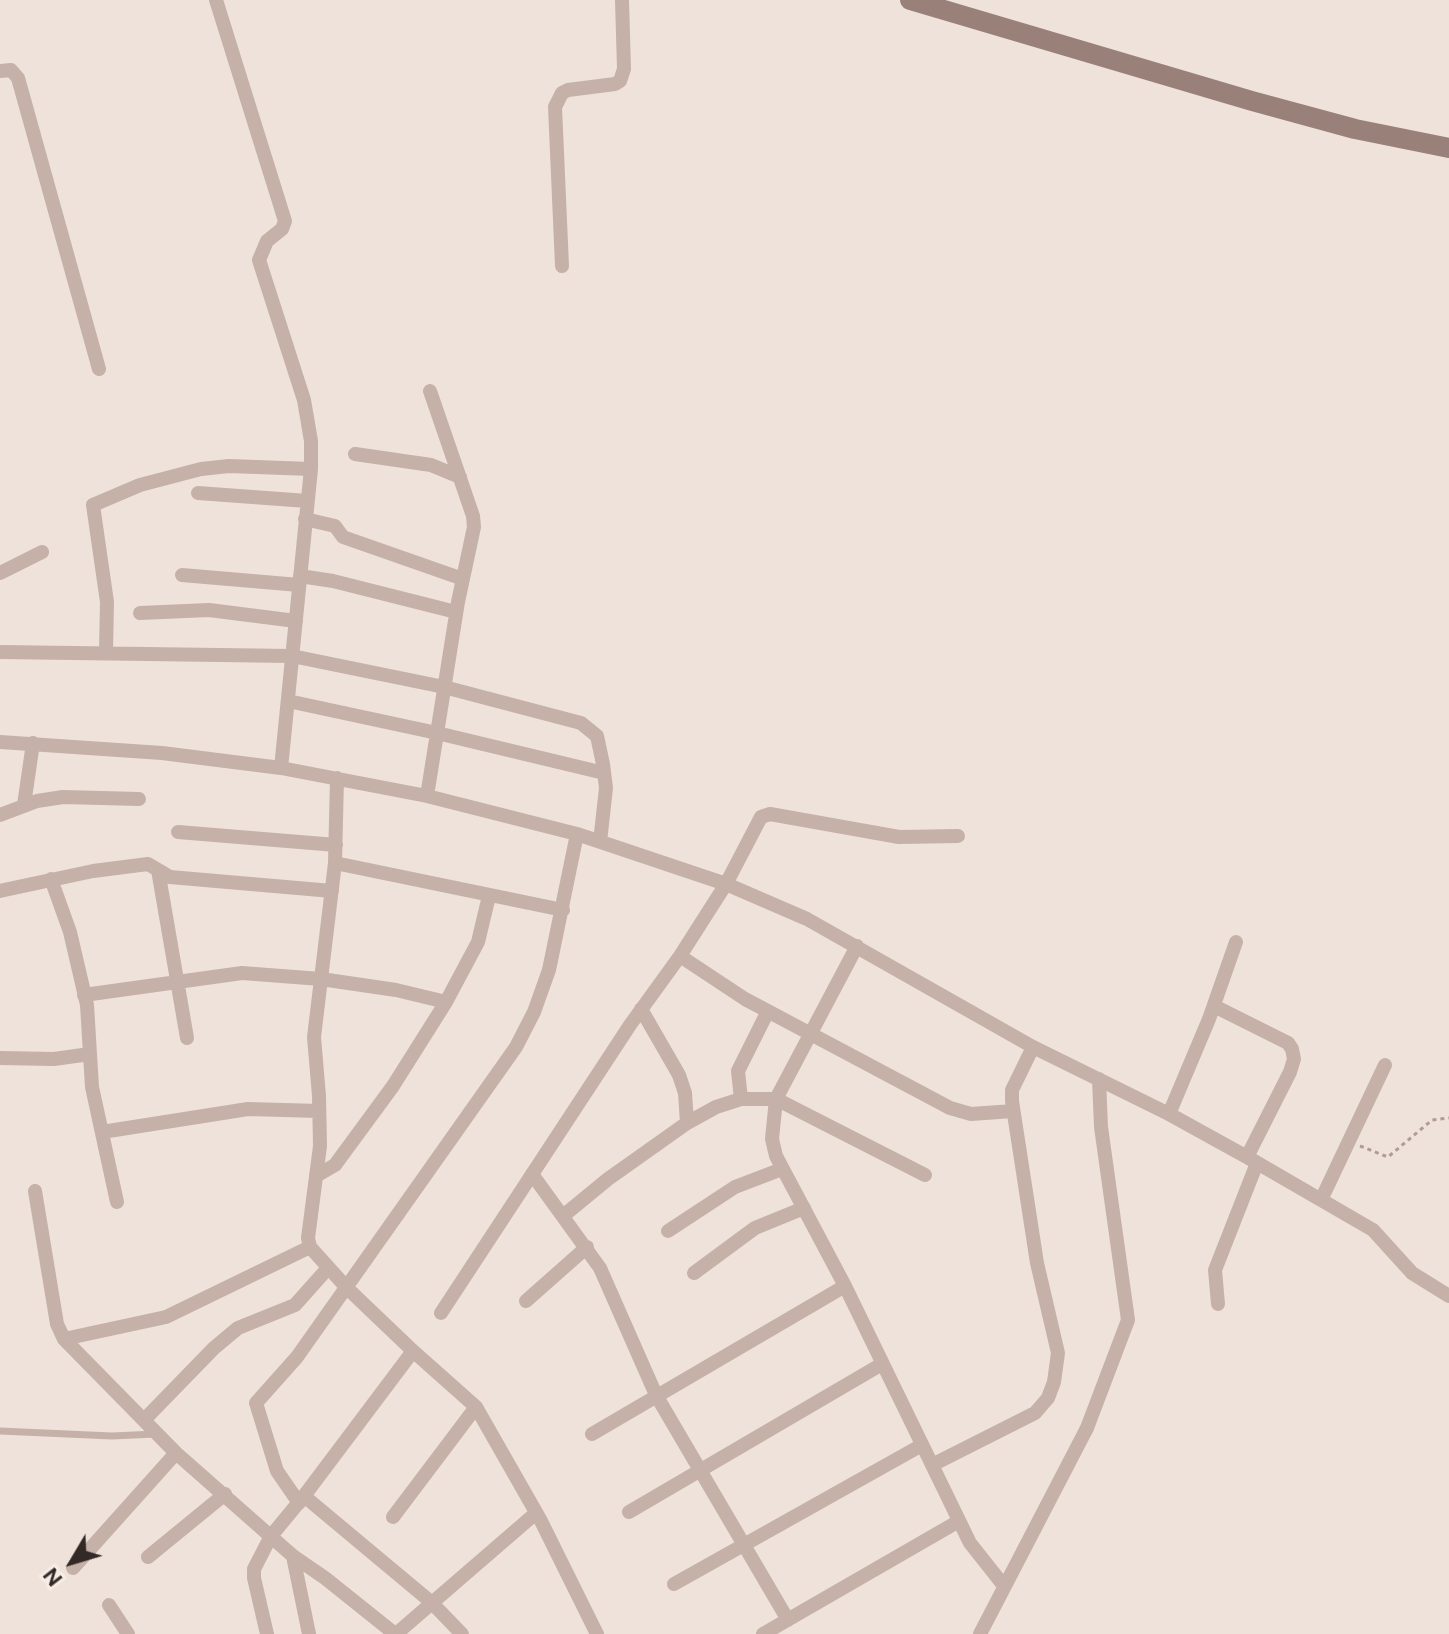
<!DOCTYPE html>
<style>
body{margin:0}
#map{position:relative;width:1449px;height:1634px;overflow:hidden;background:#efe2da;font-family:"DM Sans",sans-serif}
canvas{display:block}
.north{position:absolute;left:32px;top:1522px;width:80px;height:80px;-webkit-text-stroke:6px #f7ede6;paint-order:stroke;rotate:232deg;font-size:22px;font-weight:700;line-height:32px;text-align:center;color:#332927}
.north::after{content:'';display:block;margin:auto;width:28px;height:36px;background:#332927;clip-path:polygon(50% 0,100% 100%,50% 72%,0 100%)}
</style>
<div id="map">
<canvas width="1449" height="1634"></canvas>
<div class="north">N</div>
</div>
<script>
const c = document.querySelector('canvas').getContext('2d');
c.lineJoin = 'round';
function shape(rows) {
  const path = new Path2D();
  for (const r of rows) {
    path.moveTo(r[0], r[1]);
    for (let i = 2; i < r.length; i += 2) path.lineTo(r[i], r[i + 1]);
  }
  return path;
}
function trace(path, color, width, dash) {
  c.strokeStyle = color;
  c.lineWidth = width;
  c.lineCap = dash ? 'butt' : 'round';
  c.setLineDash(dash || []);
  c.stroke(path);
}
const path = shape([
 [1360,1146,1388,1157,1432,1120,1449,1118]
]);
const lane = shape([
 [0,1431,112,1436,156,1434]
]);
const street = shape([
 [216,0,285,221,282,229,267,241,259,260,304,400,311,441,311,469,281,768],
 [0,71,11,70,18,78,99,369],
 [562,266,555,107,562,93,568,90,615,84,620,81,624,69,622,0],
 [355,454,431,465,460,477],
 [198,493,307,501],
 [305,519,335,526,343,537,463,579],
 [0,573,42,552],
 [182,575,299,585],
 [300,576,333,581,456,612],
 [140,613,209,610,296,621],
 [0,652,292,656,444,687,581,723,597,736,603,764,606,788,600,842],
 [106,652,107,602,93,505,140,485,201,469,229,466,311,469],
 [288,701,437,733,604,773],
 [0,742,162,753,281,768,427,796,577,834,726,884,807,919,1033,1047,1169,1114,1247,1157,1373,1230,1412,1273,1449,1296],
 [337,778,335,863,314,1037,319,1096,320,1146,308,1238,310,1247,347,1288,413,1351,476,1407,541,1521,597,1634],
 [427,796,458,602,474,527,473,516,430,391],
 [24,805,33,743],
 [0,815,37,801,63,797,139,799],
 [178,832,336,845],
 [335,863,563,910],
 [158,870,187,1038],
 [51,879,70,932,87,1005,92,1087,117,1202],
 [0,891,93,871,148,864,170,877,332,891],
 [857,946,776,1099,772,1139,776,1156,845,1286,970,1543,1004,1586],
 [680,956,745,999,950,1108,971,1114,1013,1111],
 [84,995,242,973,321,979,396,990,446,1002],
 [1214,1006,1288,1043,1292,1049,1294,1059,1290,1072,1247,1157],
 [641,1009,679,1075,685,1093,687,1123],
 [0,1058,54,1059,90,1054],
 [741,1099,738,1071,768,1011],
 [1169,1114,1209,1019,1236,942],
 [102,1132,248,1109,319,1111],
 [532,1174,600,1268,656,1395,788,1620],
 [316,1176,335,1165,393,1086,446,1002,478,942,489,896],
 [35,1191,57,1324,64,1339,176,1453,293,1556,325,1578,395,1634],
 [1321,1200,1385,1065],
 [563,1216,608,1179,687,1123,716,1107,741,1099,776,1099,925,1175],
 [668,1231,735,1187,782,1169],
 [694,1273,755,1228,804,1208],
 [526,1301,587,1247],
 [1218,1304,1215,1270,1257,1163],
 [441,1313,630,1025,680,956,726,884,761,817,770,814,899,837,958,836],
 [64,1339,166,1317,310,1247],
 [144,1420,214,1348,238,1328,295,1305,328,1268],
 [592,1434,845,1286],
 [932,1465,1035,1413,1048,1398,1054,1382,1058,1353,1037,1263,1012,1101,1012,1090,1033,1047],
 [304,1496,431,1602,462,1634],
 [299,1503,277,1471,256,1403,297,1357,516,1047,534,1012,549,970,577,834],
 [629,1512,882,1364],
 [393,1517,476,1407],
 [293,1556,309,1634],
 [148,1557,225,1494],
 [73,1568,176,1453],
 [674,1584,922,1445],
 [109,1605,128,1634],
 [267,1634,254,1578,254,1569,271,1536,304,1496,413,1351],
 [396,1634,536,1513],
 [763,1634,959,1521],
 [980,1634,1087,1428,1128,1320,1101,1127,1099,1079]
]);
const secondary = shape([
 [910,0,1252,101,1355,129,1449,148]
]);
trace(path, '#b19b92', 3, [4, 4]);
trace(lane, '#c5b1a8', 7);
trace(street, '#c5b1a8', 14);
trace(secondary, '#998079', 20);
</script>
